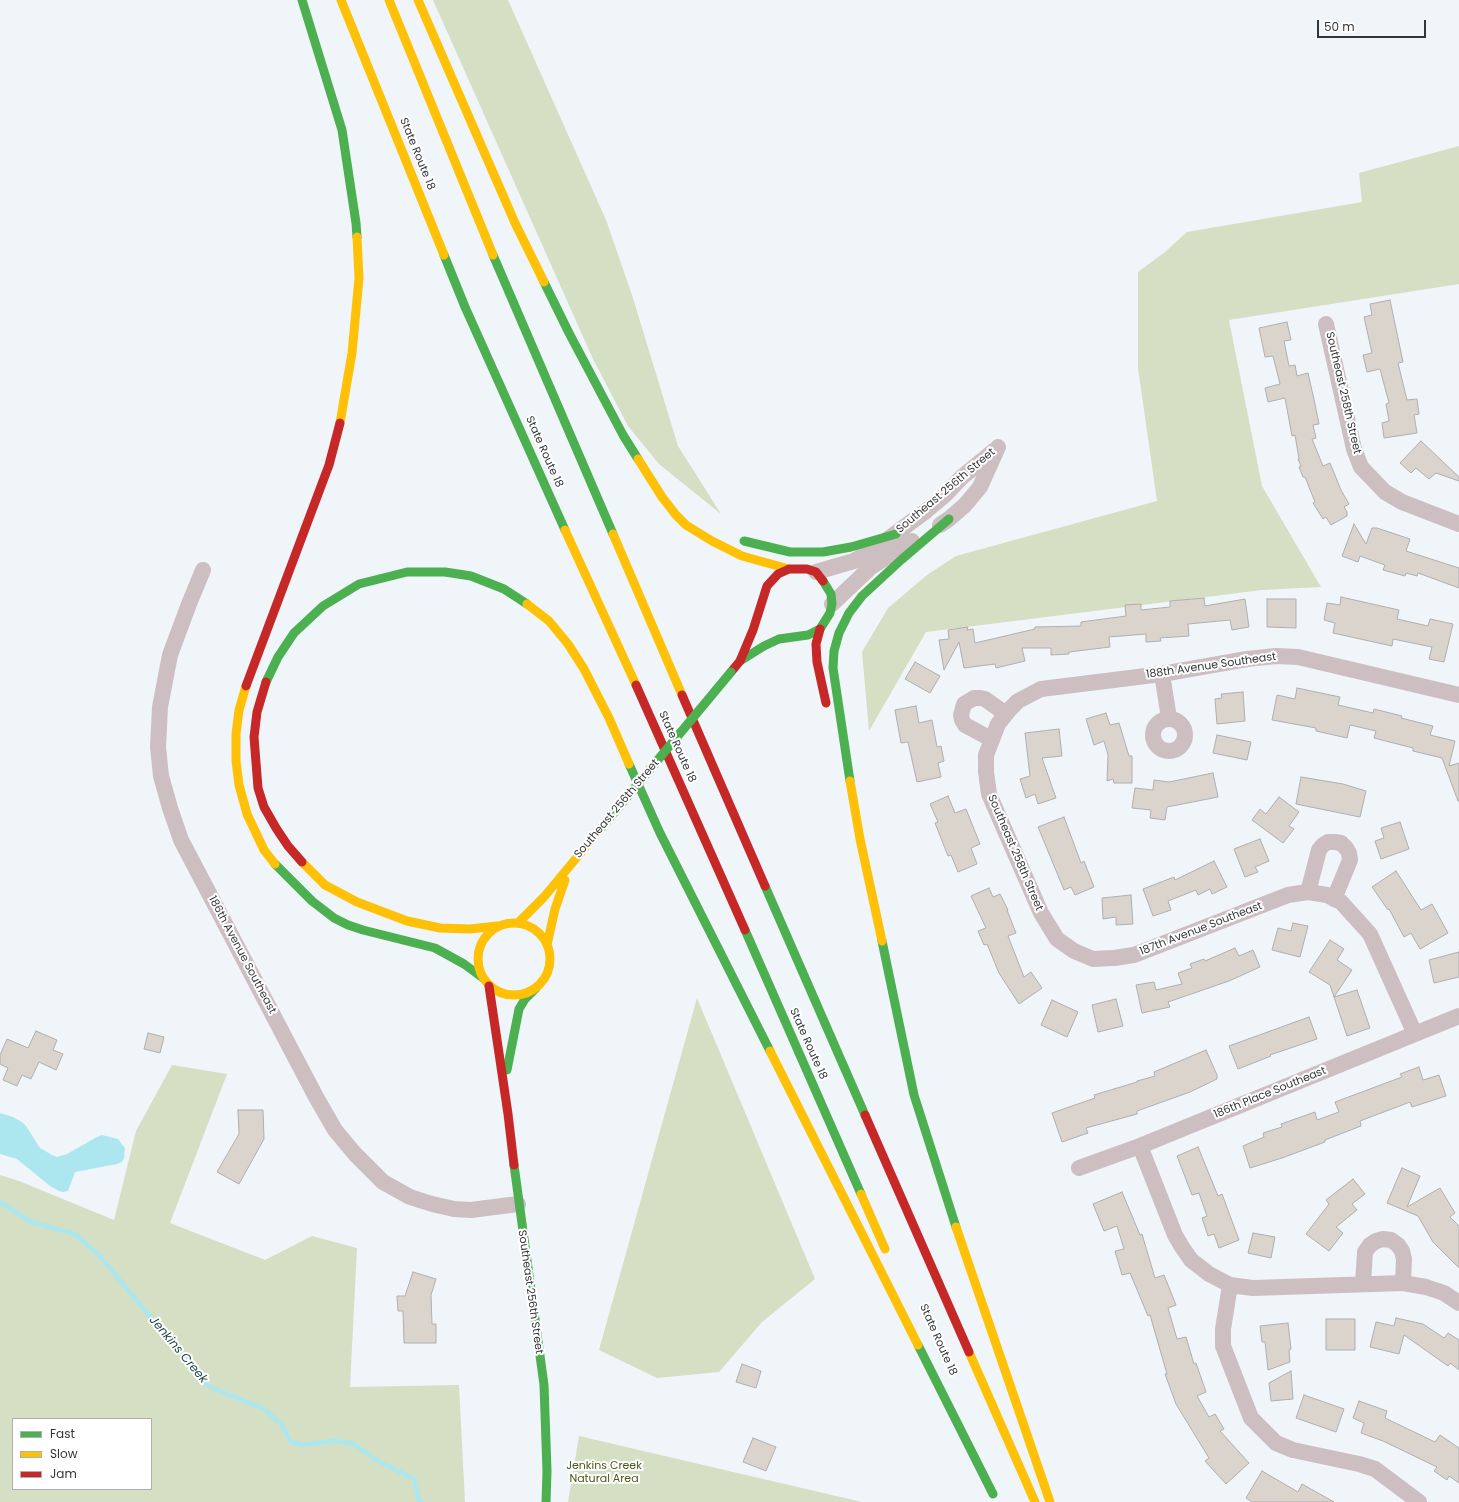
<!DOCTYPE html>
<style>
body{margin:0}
#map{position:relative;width:1459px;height:1502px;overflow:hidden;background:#f0f5fa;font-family:Poppins,sans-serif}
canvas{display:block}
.legend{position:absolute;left:12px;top:1418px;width:140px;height:72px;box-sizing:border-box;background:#fff;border:1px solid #adafb0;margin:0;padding:5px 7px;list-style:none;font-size:12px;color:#333639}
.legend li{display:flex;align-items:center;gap:8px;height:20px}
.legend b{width:20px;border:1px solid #adafb0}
.scale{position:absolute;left:1317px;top:20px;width:109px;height:18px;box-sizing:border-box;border:2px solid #333639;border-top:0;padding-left:5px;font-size:12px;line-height:14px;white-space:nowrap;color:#333639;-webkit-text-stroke:3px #fff;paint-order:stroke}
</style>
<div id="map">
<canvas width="1459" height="1502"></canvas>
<ul class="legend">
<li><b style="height:5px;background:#4caf50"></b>Fast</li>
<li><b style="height:5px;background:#ffc107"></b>Slow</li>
<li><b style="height:5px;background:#c62828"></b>Jam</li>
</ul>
<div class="scale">50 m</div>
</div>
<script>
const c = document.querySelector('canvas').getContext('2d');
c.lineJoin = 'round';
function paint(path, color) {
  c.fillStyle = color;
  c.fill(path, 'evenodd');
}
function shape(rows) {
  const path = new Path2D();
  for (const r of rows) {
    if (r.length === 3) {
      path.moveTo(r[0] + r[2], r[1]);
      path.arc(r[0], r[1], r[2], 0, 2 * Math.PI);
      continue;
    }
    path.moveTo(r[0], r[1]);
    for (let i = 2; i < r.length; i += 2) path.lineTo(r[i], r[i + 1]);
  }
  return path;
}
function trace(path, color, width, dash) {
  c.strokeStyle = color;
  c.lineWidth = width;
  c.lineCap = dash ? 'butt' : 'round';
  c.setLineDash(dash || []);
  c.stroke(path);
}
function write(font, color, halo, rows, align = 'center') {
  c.font = font + ' Poppins,sans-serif';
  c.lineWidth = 4;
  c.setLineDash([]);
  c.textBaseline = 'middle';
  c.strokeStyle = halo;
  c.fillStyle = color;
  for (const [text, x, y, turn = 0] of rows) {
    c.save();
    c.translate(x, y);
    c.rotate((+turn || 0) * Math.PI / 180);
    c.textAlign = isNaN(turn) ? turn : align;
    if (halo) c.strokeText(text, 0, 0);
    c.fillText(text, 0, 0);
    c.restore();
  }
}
const green = shape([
 [433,0,508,0,606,220,632,295,678,446,721,514,659,464,628,426,593,359],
 [1459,146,1459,284,1229,320,1262,486,1321,587,1262,590,926,632,869,731,862,652,888,608,927,575,956,556,1157,501,1138,368,1138,272,1165,252,1187,232,1362,202,1359,173],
 [697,998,815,1279,762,1322,719,1372,657,1378,599,1350],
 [172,1065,227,1074,170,1223,265,1260,312,1236,357,1248,350,1387,459,1385,465,1502,0,1502,0,1175,19,1181,114,1220,136,1131],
 [13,1419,151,1419,151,1489,13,1489],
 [579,1436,686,1461,862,1502,568,1502]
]);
const water = shape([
 [0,1113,13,1117,22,1122,26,1126,40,1148,52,1155,57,1157,67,1154,97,1137,102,1135,118,1139,125,1148,124,1158,122,1162,117,1164,75,1172,68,1191,63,1192,59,1191,50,1186,17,1159,0,1154]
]);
const stream = shape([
 [0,1202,31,1222,75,1234,98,1254,208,1386,264,1409,281,1424,291,1442,303,1445,333,1441,352,1443,378,1461,414,1479,419,1500,422,1502]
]);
const building = shape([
 [1390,300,1403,362,1398,363,1407,400,1417,399,1419,414,1414,415,1417,433,1384,438,1382,423,1389,421,1386,404,1389,403,1380,369,1367,372,1363,355,1372,353,1364,317,1372,315,1370,304,1390,300],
 [1287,322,1291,340,1284,341,1289,366,1295,365,1297,376,1308,373,1315,404,1319,424,1313,425,1316,438,1312,439,1323,466,1330,463,1341,490,1349,504,1344,507,1347,512,1347,516,1331,525,1326,517,1323,519,1313,503,1315,502,1305,477,1303,477,1299,467,1301,466,1298,459,1299,459,1295,435,1292,436,1285,398,1268,402,1265,388,1280,384,1273,356,1265,357,1259,328,1287,322],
 [1421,441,1459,477,1459,481,1436,473,1429,479,1416,468,1411,473,1400,463,1421,441],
 [1354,524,1366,544,1372,528,1377,528,1410,539,1406,551,1459,568,1459,588,1418,573,1417,576,1406,573,1405,576,1383,570,1385,565,1360,556,1358,562,1342,556,1354,524],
 [1341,597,1399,610,1397,619,1428,626,1430,619,1453,624,1444,662,1429,659,1432,647,1393,639,1392,646,1333,633,1335,623,1324,620,1327,603,1340,605,1341,597],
 [1204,598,1205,606,1245,599,1249,627,1232,630,1230,620,1188,624,1189,636,1160,638,1161,641,1146,642,1146,634,1109,637,1110,647,1069,652,1069,654,1051,655,1051,648,1022,648,1025,661,996,668,995,664,964,668,959,642,944,670,939,640,949,639,948,630,968,627,967,630,973,629,975,643,1035,629,1035,627,1081,626,1081,622,1126,616,1125,605,1141,604,1141,610,1170,607,1170,601,1204,598],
 [1267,599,1296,599,1296,628,1267,627,1267,599],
 [915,662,940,676,930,693,905,679,915,662],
 [1297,688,1340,697,1338,705,1373,713,1374,709,1402,716,1401,718,1433,726,1430,735,1455,741,1449,766,1459,763,1459,801,1458,801,1442,758,1413,751,1413,748,1374,738,1376,731,1350,725,1347,738,1316,731,1316,728,1272,720,1277,695,1295,699,1297,688],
 [1243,692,1245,721,1217,724,1215,699,1222,698,1221,694,1243,692],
 [916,706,919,723,932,720,937,747,941,746,944,761,938,763,941,777,917,782,908,742,901,743,895,710,916,706],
 [1106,713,1110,725,1119,723,1129,756,1132,756,1132,783,1114,783,1113,779,1107,781,1108,755,1104,741,1094,745,1086,719,1106,713],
 [1059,729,1062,756,1042,758,1056,798,1038,804,1035,794,1026,798,1020,779,1030,776,1025,733,1059,729],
 [1217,735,1251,742,1247,760,1213,753,1217,735],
 [1213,773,1218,797,1167,807,1165,820,1150,818,1151,810,1132,808,1135,788,1153,790,1154,780,1169,782,1213,773],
 [1301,777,1343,784,1366,791,1360,817,1296,804,1301,777],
 [948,796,955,813,966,809,980,844,971,848,977,864,958,872,951,855,948,856,935,823,938,822,930,804,948,796],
 [1279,797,1299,812,1289,826,1294,829,1283,843,1252,820,1260,809,1266,814,1279,797],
 [1064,817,1081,863,1084,861,1094,887,1075,895,1071,887,1064,890,1038,827,1064,817],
 [1400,822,1409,849,1381,859,1375,841,1384,838,1381,828,1400,822],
 [1260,839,1269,861,1255,867,1258,872,1245,877,1234,849,1260,839],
 [1214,861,1227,887,1212,894,1210,889,1198,895,1196,890,1168,901,1171,910,1153,916,1143,889,1174,877,1175,880,1214,861],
 [1396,871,1421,910,1432,904,1448,933,1420,949,1411,933,1404,937,1389,909,1388,910,1372,887,1396,871],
 [989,888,993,897,1000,894,1008,910,1007,910,1016,933,1008,936,1024,977,1031,972,1042,988,1019,1004,999,973,987,944,984,945,978,931,986,928,971,896,989,888],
 [1131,895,1133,924,1116,925,1116,917,1103,919,1102,898,1131,895],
 [1293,923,1308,926,1300,957,1272,950,1278,928,1291,931,1293,923],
 [1330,940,1344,949,1337,960,1352,970,1334,997,1330,985,1309,972,1330,940],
 [1235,948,1239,956,1253,950,1260,967,1229,981,1168,1002,1170,1007,1142,1013,1136,985,1154,982,1156,990,1182,984,1178,973,1192,968,1190,964,1204,959,1205,961,1235,948],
 [1459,952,1459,977,1434,983,1429,960,1459,952],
 [1357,990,1370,1028,1347,1036,1334,997,1357,990],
 [1116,999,1123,1026,1098,1032,1092,1005,1116,999],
 [1052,1000,1078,1012,1067,1037,1041,1025,1052,1000],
 [1309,1017,1317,1039,1270,1055,1271,1056,1238,1069,1229,1046,1309,1017],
 [36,1031,57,1040,53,1050,63,1054,56,1070,39,1062,31,1079,22,1075,17,1086,3,1080,8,1068,0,1064,0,1055,7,1039,28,1048,36,1031],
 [148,1033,164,1037,160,1053,144,1049,148,1033],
 [1206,1050,1217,1075,1217,1079,1190,1092,1137,1111,1137,1114,1086,1128,1088,1133,1062,1142,1052,1113,1095,1098,1094,1095,1137,1082,1137,1081,1155,1076,1154,1072,1206,1050],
 [1419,1067,1423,1080,1439,1075,1446,1096,1412,1107,1410,1102,1360,1121,1361,1126,1325,1140,1325,1142,1282,1158,1250,1168,1243,1146,1264,1137,1263,1133,1282,1127,1281,1124,1315,1112,1317,1120,1339,1112,1335,1102,1402,1077,1400,1074,1419,1067],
 [238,1110,263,1110,264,1139,239,1184,217,1172,239,1134,238,1110],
 [1198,1147,1218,1196,1222,1194,1239,1240,1219,1248,1214,1234,1208,1236,1202,1218,1207,1216,1199,1193,1192,1195,1177,1156,1198,1147],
 [1402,1168,1420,1176,1407,1207,1440,1188,1455,1213,1450,1217,1459,1226,1459,1268,1433,1242,1418,1216,1387,1203,1402,1168],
 [1353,1179,1365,1194,1352,1204,1357,1210,1336,1227,1343,1233,1329,1251,1306,1234,1329,1204,1326,1200,1353,1179],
 [1122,1192,1140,1235,1142,1234,1155,1278,1164,1275,1176,1305,1168,1308,1177,1339,1186,1337,1194,1364,1196,1363,1206,1392,1197,1396,1209,1417,1215,1414,1224,1429,1220,1431,1249,1463,1226,1484,1205,1461,1209,1458,1176,1404,1165,1374,1167,1374,1150,1315,1148,1316,1130,1273,1122,1275,1115,1251,1124,1249,1117,1226,1104,1231,1093,1204,1122,1192],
 [1253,1233,1275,1237,1271,1258,1248,1253,1253,1233],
 [413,1272,436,1279,431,1295,432,1324,436,1324,436,1343,404,1343,403,1311,398,1311,397,1296,405,1296,413,1272],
 [1396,1318,1423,1324,1444,1338,1448,1333,1459,1340,1459,1370,1450,1363,1448,1366,1404,1335,1399,1354,1370,1347,1376,1322,1394,1326,1396,1318],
 [1326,1319,1355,1319,1355,1350,1326,1350,1326,1319],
 [1288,1323,1291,1349,1289,1350,1290,1362,1268,1370,1265,1342,1262,1342,1260,1326,1288,1323],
 [742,1364,761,1371,756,1388,736,1382,742,1364],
 [1291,1371,1293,1399,1271,1401,1269,1383,1291,1371],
 [1304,1395,1344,1409,1336,1432,1296,1418,1304,1395],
 [1359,1401,1387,1411,1385,1418,1435,1442,1440,1435,1459,1448,1459,1483,1449,1476,1447,1480,1434,1471,1437,1467,1383,1441,1361,1433,1364,1423,1353,1418,1359,1401],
 [753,1438,776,1447,766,1471,743,1462,753,1438],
 [1262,1471,1298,1492,1302,1484,1334,1502,1252,1502,1246,1498,1262,1471]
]);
const street = shape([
 [1326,324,1354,449,1361,467,1385,492,1402,502,1459,524],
 [940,525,949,519,965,505,980,487,998,447],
 [203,570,189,604,170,655,160,707,158,747,161,776,170,808,181,840,316,1097,335,1130,355,1154,383,1182,410,1197,432,1204,454,1209,471,1210,518,1204],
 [816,572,854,561,876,548,926,511,945,495,962,477,995,450],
 [832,604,871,567,912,541],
 [1162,674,1169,718],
 [1169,735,16],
 [991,739,965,725,962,720,961,715,964,704,974,698,980,698,985,699,1006,714],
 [1308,892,1319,850,1323,845,1328,842,1335,842,1341,843,1346,848,1349,853,1350,860,1334,899],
 [1415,1034,1370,934,1341,902,1327,895,1308,892,1288,895,1134,955,1114,958,1093,959,1074,951,1057,939,1041,913,989,794,986,772,986,755,998,724,1010,709,1018,701,1041,689,1162,674,1247,659,1276,656,1298,657,1459,695],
 [1140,1146,1175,1235,1182,1247,1191,1260,1209,1274,1230,1285,1223,1329,1223,1346,1251,1418,1276,1443,1293,1450,1359,1464,1375,1469,1419,1502],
 [1079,1168,1140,1146,1459,1016],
 [1363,1284,1365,1252,1370,1245,1376,1241,1383,1239,1391,1240,1398,1245,1402,1251,1404,1259,1403,1283],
 [1230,1285,1253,1288,1403,1283,1426,1287,1444,1293,1459,1303]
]);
const fast = shape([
 [302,0,342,130,356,223,357,237],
 [444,255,465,307,565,530],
 [493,255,613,534],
 [544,282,569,333,623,435,638,459],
 [744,541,790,552,823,552,851,547,896,534],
 [740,661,764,646,779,639,808,635,820,629,830,613,832,604,831,594,823,581],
 [266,682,278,657,294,633,323,606,359,584,407,572,445,572,471,576,504,589,527,604],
 [629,764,660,833,770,1051],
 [850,781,833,668,834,651,839,633,849,613,862,596,901,560,949,519],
 [275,864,312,901,334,918,348,925,363,930,435,948,464,964,483,978],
 [765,886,865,1115],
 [745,930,861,1194],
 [882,941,914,1095,956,1227],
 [507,1070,519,1009,525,999,536,988],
 [514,1165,544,1385,547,1471,546,1502],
 [918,1345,993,1494]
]);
const slow = shape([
 [341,0,444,255],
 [389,0,493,255],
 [418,0,515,223,544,282],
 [340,423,352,353,359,278,357,237],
 [638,459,662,497,676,515,686,525,712,541,742,556,789,569],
 [565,530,636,685],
 [613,534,682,695],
 [527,604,549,621,568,644,584,669,609,718,629,764],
 [246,686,239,710,236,734,236,761,239,785,247,814,264,850,275,864],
 [850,781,860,839,882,941],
 [302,862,325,885,357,902,407,921,440,928,470,929,497,926],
 [514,959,36],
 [518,923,544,897,602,827],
 [547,945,555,909,565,880],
 [770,1051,918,1345],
 [861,1194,885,1249],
 [956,1227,1050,1502],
 [969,1352,1035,1502]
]);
const jam = shape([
 [820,629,816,644,817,662,826,703],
 [731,672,740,661,753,630,767,586,778,574,789,569,807,569,816,572,823,581],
 [266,682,257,712,254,737,258,788,264,807,276,828,288,846,302,862],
 [636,685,745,930],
 [246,686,329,465,340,423],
 [682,695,765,886],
 [489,986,508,1114,514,1165],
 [865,1115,969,1352]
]);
const fastBridge = shape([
 [602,827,731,672]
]);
const streetNames = [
 ["State Route 18",417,154,68],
 ["Southeast 258th Street",1343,393,77],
 ["State Route 18",544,452,66],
 ["Southeast 256th Street",946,491,-40],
 ["188th Avenue Southeast",1211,666,-8],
 ["State Route 18",677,747,66],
 ["Southeast 256th Street",617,809,-50],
 ["Southeast 258th Street",1015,853,67],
 ["187th Avenue Southeast",1201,929,-21],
 ["186th Avenue Southeast",242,955,62],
 ["State Route 18",808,1044,66],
 ["186th Place Southeast",1270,1093,-22],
 ["Southeast 256th Street",530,1292,82],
 ["State Route 18",938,1340,66]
];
const parkNames = [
 ["Jenkins Creek",604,1466],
 ["Natural Area",604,1479]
];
const waterNames = [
 ["Jenkins Creek",178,1350,50]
];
paint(green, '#d4dfc4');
paint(water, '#ace7f0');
trace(stream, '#ace7f0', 4.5);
paint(building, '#dbd4cd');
trace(building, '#adafb0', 1);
trace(street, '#cdbec2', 16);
trace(fast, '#4caf50', 9);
trace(slow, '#ffc107', 9);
trace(jam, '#c62828', 9);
trace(fastBridge, '#4caf50', 9);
write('11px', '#333639', '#fff', streetNames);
write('11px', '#495819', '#fff', parkNames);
write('italic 12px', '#1b4247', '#fff', waterNames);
</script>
